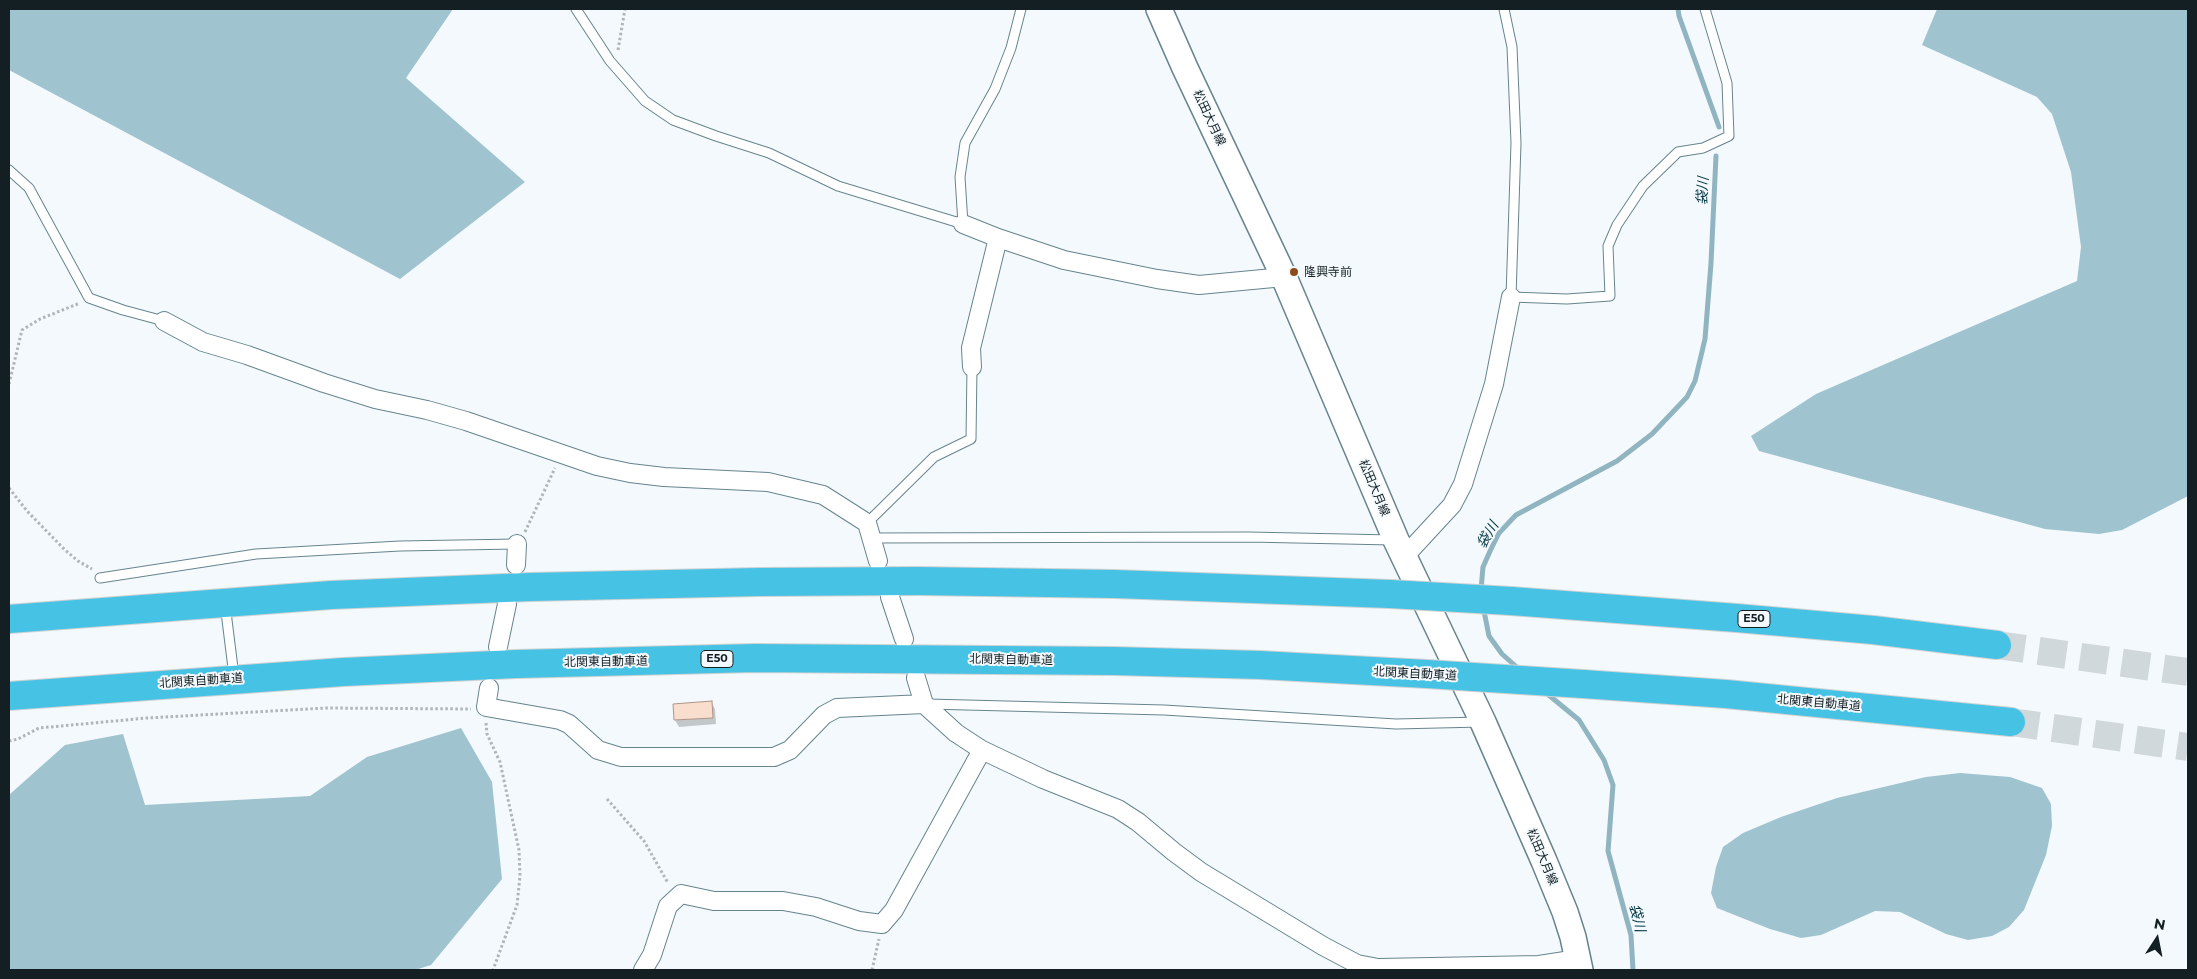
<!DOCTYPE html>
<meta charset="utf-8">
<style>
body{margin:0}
#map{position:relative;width:2197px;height:979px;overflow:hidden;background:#f3f9fc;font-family:Montserrat,sans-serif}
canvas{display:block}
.frame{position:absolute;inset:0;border:10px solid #131f23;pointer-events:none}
.north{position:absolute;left:2132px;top:914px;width:50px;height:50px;-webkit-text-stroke:4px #f3f9fc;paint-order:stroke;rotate:11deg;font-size:14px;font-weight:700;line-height:20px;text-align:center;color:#131f23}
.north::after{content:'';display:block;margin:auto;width:18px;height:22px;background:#131f23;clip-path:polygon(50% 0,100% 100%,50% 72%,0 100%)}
</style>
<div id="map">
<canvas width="2197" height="979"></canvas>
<div class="frame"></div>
<div class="north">N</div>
</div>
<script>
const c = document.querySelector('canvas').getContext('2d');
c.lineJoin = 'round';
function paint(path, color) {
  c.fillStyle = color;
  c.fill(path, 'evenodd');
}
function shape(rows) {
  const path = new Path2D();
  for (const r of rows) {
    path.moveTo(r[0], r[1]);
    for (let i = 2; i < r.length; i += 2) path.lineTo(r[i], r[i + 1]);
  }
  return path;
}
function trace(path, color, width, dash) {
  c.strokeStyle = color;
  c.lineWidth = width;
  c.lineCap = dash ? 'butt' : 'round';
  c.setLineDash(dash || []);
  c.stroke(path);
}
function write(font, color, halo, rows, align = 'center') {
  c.font = font + ' Montserrat,"Noto Sans JP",sans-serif';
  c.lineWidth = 4;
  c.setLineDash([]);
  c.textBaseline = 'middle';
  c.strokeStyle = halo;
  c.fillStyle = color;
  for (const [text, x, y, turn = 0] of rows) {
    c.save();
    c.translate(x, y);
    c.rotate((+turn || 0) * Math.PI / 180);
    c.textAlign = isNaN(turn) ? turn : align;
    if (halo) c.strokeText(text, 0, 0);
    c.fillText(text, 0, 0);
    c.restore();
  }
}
const forest = shape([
 [9,9,453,9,406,78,525,182,400,279,9,70],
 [1937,9,2188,9,2188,496,2122,530,2099,534,2045,529,1759,451,1751,436,1816,394,2077,281,2081,247,2071,172,2052,114,2037,97,1922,45],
 [461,728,492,782,502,879,431,965,415,970,9,970,9,795,65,745,123,734,145,805,310,796,367,757],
 [1960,773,2010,777,2042,788,2051,804,2052,826,2046,855,2024,910,2009,927,1992,936,1968,940,1946,934,1900,912,1875,911,1821,935,1801,938,1770,929,1717,908,1711,893,1716,867,1723,847,1743,833,1781,817,1837,798,1926,777]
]);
const shadow = shape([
 [711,702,715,709,716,724,679,727,675,720]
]);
const stream = shape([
 [1678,9,1679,16,1719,127],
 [1481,590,1483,567,1491,549,1499,533,1516,515,1617,461,1652,434,1687,397,1695,381,1705,339,1711,263,1716,156],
 [1483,606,1489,636,1502,654,1520,670],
 [1545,692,1579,720,1604,760,1613,785,1608,851,1631,935,1633,970]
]);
const building = shape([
 [712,701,713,718,674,720,673,704,712,701]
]);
const highwayTunnel = shape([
 [1997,645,2188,672],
 [2011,722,2188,747]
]);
const path = shape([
 [618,50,625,9],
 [9,384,22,330,40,319,80,303],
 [9,488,27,511,65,550,78,561,92,569],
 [525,532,555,468],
 [486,723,487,734,500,762,519,850,520,876,517,905,493,970],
 [9,741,18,739,39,728,147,718,326,708,471,709],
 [607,799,644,841,668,883],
 [872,970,879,939]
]);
const lane = shape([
 [576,9,610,61,645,101,673,120,716,136,769,153,838,186,963,224,960,177,965,143,995,89,1011,48,1021,9],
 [1504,9,1512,47,1516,143,1511,297,1567,299,1610,296,1608,246,1617,225,1643,186,1678,152,1703,148,1729,136,1727,83,1705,9],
 [9,170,29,188,89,298,123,310,164,321],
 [867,523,934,457,971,439,972,367],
 [871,538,1248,537,1393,540],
 [100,578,256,554,400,546,517,544],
 [225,604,234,676],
 [927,704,1164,710,1396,724,1481,722]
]);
const street = shape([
 [963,224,998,238,1064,260,1157,279,1199,285,1284,277],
 [164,321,203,342,247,355,324,383,375,399,427,410,466,421,597,466,630,473,664,477,768,482,823,495,867,523,878,561],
 [972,367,971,348,998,238],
 [1404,557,1452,505,1463,484,1494,384,1511,297],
 [516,565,517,544],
 [890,597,904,639],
 [498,647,507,604],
 [916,678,924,704,956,733,982,750,1043,779,1118,809,1138,822,1174,852,1201,872,1323,946,1357,964,1378,968,1539,965,1578,959],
 [489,688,486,707,560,720,569,724,598,750,621,757,774,757,790,750,824,715,837,708,924,704],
 [643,970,652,955,668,906,681,894,714,901,783,901,816,907,859,921,882,924,894,910,982,750]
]);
const secondary = shape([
 [1159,9,1185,68,1284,277,1396,540,1483,722,1544,861,1565,912,1573,937,1580,970]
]);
const highway = shape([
 [1511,601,1737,618,1873,630,1997,645],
 [9,619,331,595,530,587,759,582,918,581,1115,584,1390,594],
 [1583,684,1726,694,2011,722],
 [9,696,343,672,516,664,755,658,1114,661,1260,665,1427,674]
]);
const highwayBridge = shape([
 [1390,594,1511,601],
 [1427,674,1583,684]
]);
const markers = [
 [1294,272,5,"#8e4b1c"]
];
const shields = [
 [1754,619,32],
 [717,659,32]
];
const shieldNames = [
 ["E50",1754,619],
 ["E50",717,659]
];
const streetNames = [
 ["松田大月線",1209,118,65],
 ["松田大月線",1374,488,67],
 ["北関東自動車道",1011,660,1],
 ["北関東自動車道",606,662,-1],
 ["北関東自動車道",1415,674,3],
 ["北関東自動車道",201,681,-4],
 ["北関東自動車道",1819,703,5],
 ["松田大月線",1542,857,67]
];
const poiNames = [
 ["隆興寺前",1304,272]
];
const waterNames = [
 ["袋川",1703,191,-86],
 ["袋川",1488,535,-59],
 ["袋川",1637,918,77]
];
paint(forest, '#9fc3cf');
paint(shadow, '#0003');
trace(stream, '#90b4c0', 5);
paint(building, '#f9dece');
trace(building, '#ae9587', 1);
trace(highwayTunnel, '#d1d8db', 28, [28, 14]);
trace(lane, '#67848e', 11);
trace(street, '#67848e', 20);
trace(secondary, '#67848e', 28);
trace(highway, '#d0d2d3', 30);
trace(path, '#aeb6b9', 3, [2.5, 2.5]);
trace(lane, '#fff', 9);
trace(street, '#fff', 18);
trace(secondary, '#fff', 25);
trace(highway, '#45c2e4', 28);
trace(highwayBridge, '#d0d2d3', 30, []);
trace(highwayBridge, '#45c2e4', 28);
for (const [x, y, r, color] of markers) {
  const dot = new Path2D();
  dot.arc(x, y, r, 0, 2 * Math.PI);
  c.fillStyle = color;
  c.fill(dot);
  trace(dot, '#f3f9fc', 2);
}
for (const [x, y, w] of shields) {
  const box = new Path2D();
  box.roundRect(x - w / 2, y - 8.5, w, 17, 4);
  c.fillStyle = '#f3f9fc';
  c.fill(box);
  trace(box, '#131f23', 1);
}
write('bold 11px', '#131f23', null, shieldNames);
write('12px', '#131f23', '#f3f9fc', streetNames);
write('12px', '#131f23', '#f3f9fc', poiNames, 'left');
write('italic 14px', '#003644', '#f3f9fc', waterNames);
</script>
